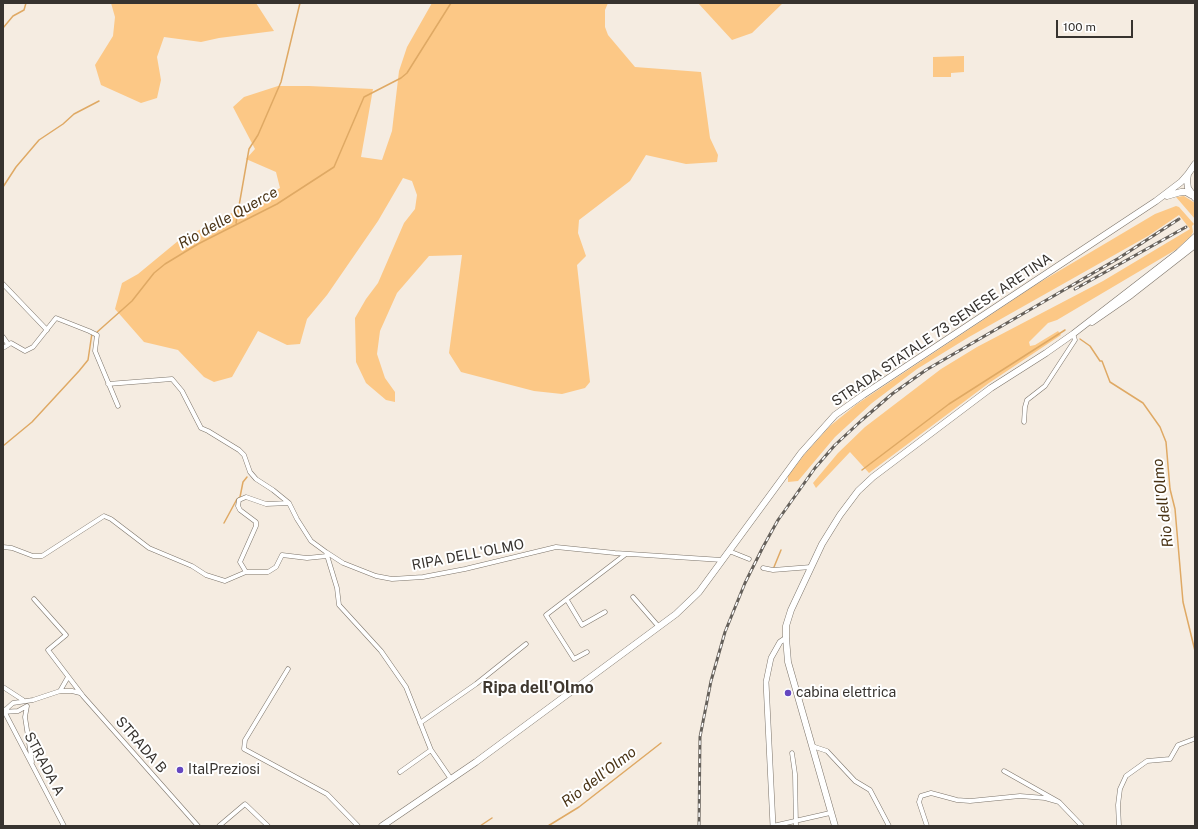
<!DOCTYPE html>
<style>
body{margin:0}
#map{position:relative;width:1198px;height:829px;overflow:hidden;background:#f5ece1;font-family:"Public Sans",sans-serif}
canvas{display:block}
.frame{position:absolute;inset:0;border:4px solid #37332f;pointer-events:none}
.scale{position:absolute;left:1056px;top:20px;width:77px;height:18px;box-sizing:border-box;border:2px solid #37332f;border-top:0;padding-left:5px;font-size:12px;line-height:14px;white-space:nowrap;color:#37332f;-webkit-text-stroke:3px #fff;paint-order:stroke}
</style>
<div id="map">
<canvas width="1198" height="829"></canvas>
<div class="frame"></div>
<div class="scale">100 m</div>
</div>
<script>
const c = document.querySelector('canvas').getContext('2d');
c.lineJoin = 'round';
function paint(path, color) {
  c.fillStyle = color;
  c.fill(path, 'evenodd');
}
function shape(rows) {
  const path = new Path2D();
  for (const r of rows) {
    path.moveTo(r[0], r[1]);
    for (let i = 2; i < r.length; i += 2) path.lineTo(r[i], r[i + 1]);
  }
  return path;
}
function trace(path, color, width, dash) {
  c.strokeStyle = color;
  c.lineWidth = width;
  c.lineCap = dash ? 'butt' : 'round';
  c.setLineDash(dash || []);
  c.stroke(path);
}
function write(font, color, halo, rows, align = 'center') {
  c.font = font + ' "Public Sans",sans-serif';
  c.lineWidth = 4;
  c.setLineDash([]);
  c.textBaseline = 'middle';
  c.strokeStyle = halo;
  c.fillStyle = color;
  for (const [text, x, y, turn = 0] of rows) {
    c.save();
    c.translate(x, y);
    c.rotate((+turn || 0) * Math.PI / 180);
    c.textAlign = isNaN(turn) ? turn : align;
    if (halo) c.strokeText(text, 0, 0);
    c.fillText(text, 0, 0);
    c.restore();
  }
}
const green = shape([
 [111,3,256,3,274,31,219,38,201,42,164,37,157,57,161,80,157,98,141,103,101,85,95,65,113,36,115,17],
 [432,3,608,3,605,10,605,27,608,35,635,67,701,72,710,138,718,155,717,162,686,164,646,155,630,181,579,220,578,233,586,256,577,265,590,382,585,388,562,394,534,391,461,372,449,353,462,255,429,256,397,293,380,331,377,354,385,378,395,392,395,402,386,400,366,383,356,362,355,318,366,299,378,283,404,223,415,209,417,195,412,181,403,178,378,221,327,295,307,319,300,344,287,345,258,331,232,377,214,382,204,377,178,350,144,342,115,309,122,283,138,274,178,241,280,188,276,172,246,159,255,149,233,107,244,97,278,86,309,86,373,89,361,157,382,160,392,131,399,71,407,47],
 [698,3,783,3,752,33,732,40],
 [964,56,964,72,951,73,951,77,933,77,933,57],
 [1184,196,1195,203,1195,219,1176,197],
 [1176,206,1179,207,1194,224,1192,226,1193,232,1191,236,1177,249,1057,320,1048,323,1029,342,1030,346,1035,345,1058,331,1061,335,989,383,869,473,850,452,816,488,813,483,838,453,865,427,941,369,977,347,1103,281,1190,229,1179,215,1148,236,969,337,917,369,872,403,835,437,798,481,788,482,788,476,804,455,830,426,857,404,1037,284,1155,214]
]);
const stream = shape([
 [3,28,13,16,24,10,26,3],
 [3,187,16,167,39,140,63,124,74,114,99,101],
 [236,223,249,149,258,135,281,82,300,3],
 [96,333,132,301,154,273,165,264,198,244,277,204,334,167,364,97,401,78,407,73,451,3],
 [1080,339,1090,346,1100,361,1102,361,1110,382,1143,403,1160,427,1166,442,1170,489,1175,509,1183,602,1195,651],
 [3,446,32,422,79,371,88,360,92,333],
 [862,470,949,404,1065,330],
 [224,523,237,499,240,497,243,482,247,477],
 [774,567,781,550],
 [480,826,492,818],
 [548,826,579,807,661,743]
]);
const minor = shape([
 [3,284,47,330],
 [3,337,8,344],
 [3,348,11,343,25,351,33,347,56,318,89,331,97,335,95,351,118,406],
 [108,384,172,379,182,391,201,428,208,431,239,450,244,455,250,472,256,479,273,490,289,503],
 [1024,422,1025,407,1027,400,1045,386,1075,340,1073,334],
 [3,547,12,548,33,556,42,556,104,516,111,519,149,548,192,566,206,575,225,581,246,572,240,562,256,526,256,522,240,510,238,506,239,500,246,497,266,504,289,503,297,519,311,541,326,552],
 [729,551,749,559],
 [763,568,773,570,811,567],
 [246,572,268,572,276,567,282,555,307,558,327,556],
 [633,597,659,627],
 [34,599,66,635,48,650,83,696,198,826],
 [567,600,582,625,605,612],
 [587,652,574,659,546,615,626,554],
 [288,669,245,740,244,749,327,794,358,826],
 [3,687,23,700],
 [60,691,68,677],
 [27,706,25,717,32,762],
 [3,709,64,826],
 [4,711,13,703,33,700,60,691,72,691,80,693],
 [3,712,18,711,27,706],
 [420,723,476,684,526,644],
 [812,746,827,751,855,781,870,790,889,826],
 [792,753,795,774,796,826],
 [1004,771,1059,802,1082,826],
 [400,772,431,750],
 [451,779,431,750,406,687,381,651,339,605,337,588,326,552,343,563,376,576,392,579,423,577,465,569,556,547,615,553,722,560],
 [219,826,245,804,268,826],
 [773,826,830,813],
 [927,826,919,802,921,796,931,793,957,800,970,801,1020,796,1045,798,1059,802],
 [1119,826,1118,805,1120,789,1126,776,1147,761,1170,759,1178,745,1194,739]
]);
const tertiary = shape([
 [773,826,766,682,771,658,780,642,786,638]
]);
const primary = shape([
 [1195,164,1188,174,1187,181,1188,188,1195,198],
 [1167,196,1181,192,1186,192,1191,195],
 [1092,322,1131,295,1195,245],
 [382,826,476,762,676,614,699,592,801,453,835,415,863,395,1156,201,1181,182,1188,174],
 [835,826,788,662,786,638,786,626,791,610,822,544,840,515,858,491,873,477,991,388,1046,353,1073,334,1179,252,1195,237]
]);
const rail = shape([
 [1075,289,1186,227],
 [699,826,700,737,711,681,725,632,745,583,763,547,778,520,815,468,835,445,862,420,892,394,926,370,1119,258,1179,219]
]);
const markers = [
 [788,693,4,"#6547c0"],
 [180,770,4,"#6547c0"]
];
const streetNames = [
 ["STRADA STATALE 73 SENESE ARETINA",942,330,-34],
 ["RIPA DELL'OLMO",468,555,-11],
 ["STRADA B",141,745,49],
 ["STRADA A",44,764,62]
];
const poiNames = [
 ["cabina elettrica",796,693],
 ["ItalPreziosi",188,770]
];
const waterNames = [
 ["Rio delle Querce",228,218,-29],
 ["Rio dell'Olmo",1163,503,-97],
 ["Rio dell'Olmo",599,777,-37]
];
const quarterNames = [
 ["Ripa dell'Olmo",538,688]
];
paint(green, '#fcc886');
trace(stream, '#dfa964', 1.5);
trace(minor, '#7c746a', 5);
trace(tertiary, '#7c746a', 6);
trace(primary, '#7c746a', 7);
trace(minor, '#fff', 4);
trace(tertiary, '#fff', 5);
trace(primary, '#fff', 6);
trace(rail, '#65605a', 3);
trace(rail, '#fff', 1.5, [4.5]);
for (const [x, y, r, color] of markers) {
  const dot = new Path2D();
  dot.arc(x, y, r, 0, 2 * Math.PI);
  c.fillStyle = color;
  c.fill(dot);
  trace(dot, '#fff', 1.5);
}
write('14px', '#37332f', '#fff', streetNames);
write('14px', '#37332f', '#fff', poiNames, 'left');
write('italic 15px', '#4a3416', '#fff', waterNames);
write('bold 16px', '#3f382f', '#fff', quarterNames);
</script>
